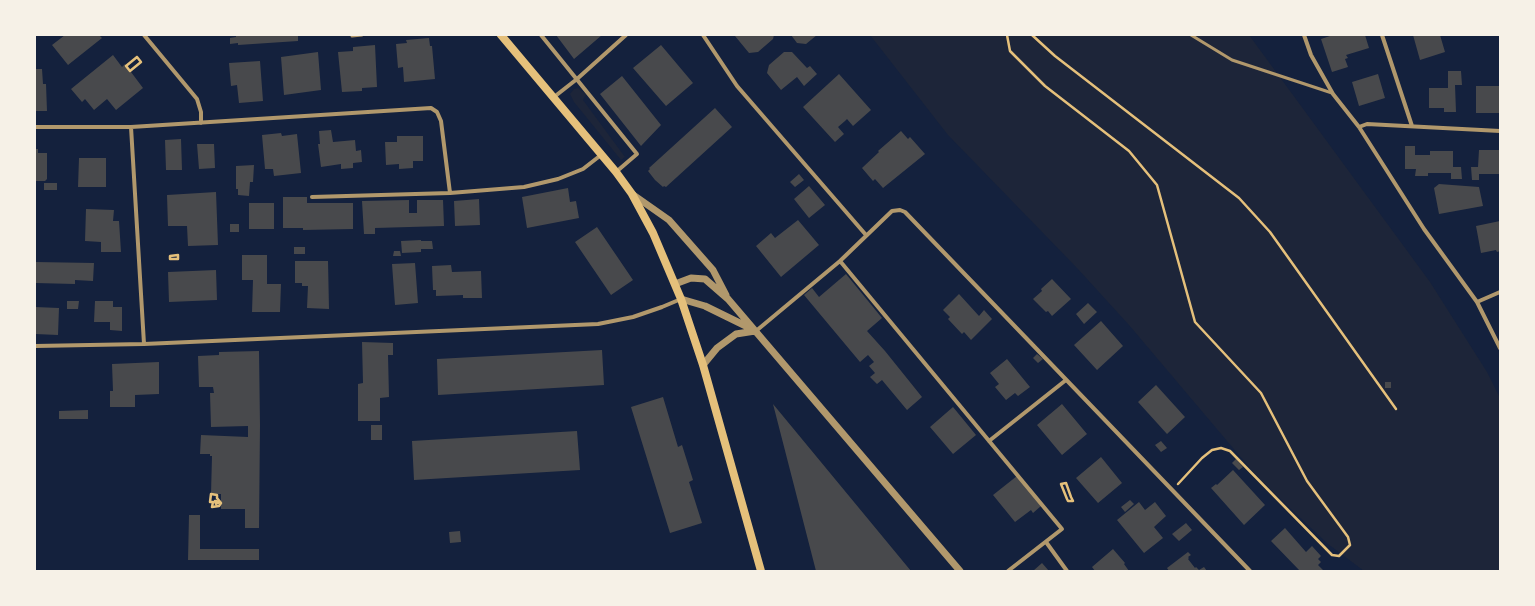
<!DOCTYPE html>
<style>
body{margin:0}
#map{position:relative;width:1535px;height:606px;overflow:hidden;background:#14213d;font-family:"Crimson Pro",serif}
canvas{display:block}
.frame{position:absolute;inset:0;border:36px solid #f6f1e7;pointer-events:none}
</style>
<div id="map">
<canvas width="1535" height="606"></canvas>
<div class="frame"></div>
</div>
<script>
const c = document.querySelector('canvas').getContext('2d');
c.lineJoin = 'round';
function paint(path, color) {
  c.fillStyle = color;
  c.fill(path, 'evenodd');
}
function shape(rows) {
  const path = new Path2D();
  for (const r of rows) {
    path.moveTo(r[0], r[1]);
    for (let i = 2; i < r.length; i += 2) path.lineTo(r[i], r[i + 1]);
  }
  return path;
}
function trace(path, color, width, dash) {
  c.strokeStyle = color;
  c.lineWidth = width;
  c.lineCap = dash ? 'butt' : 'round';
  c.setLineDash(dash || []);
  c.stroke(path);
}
const green = shape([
 [870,35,1249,35,1430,282,1487,372,1500,398,1500,571,1364,571,1328,544,1260,480,1129,325,1077,268,948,135],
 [578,88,587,95,585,96,583,100,625,157,621,160,574,102,570,94,574,89]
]);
const building = shape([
 [65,35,99,35,102,38,68,65,52,45],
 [236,35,298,35,298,41,238,45,238,43,230,44,230,38,236,37],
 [556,35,602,35,574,59],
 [737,35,774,35,773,39,758,52,749,53,735,36],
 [791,35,817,35,806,44,797,43],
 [1333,35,1365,35,1369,48,1346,55,1348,58,1345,59,1348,67,1332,72,1321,39],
 [1413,35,1440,35,1445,52,1420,60],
 [429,38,430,46,432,46,435,79,404,82,403,67,398,68,396,44,407,43,406,40],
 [375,45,377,87,362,88,362,91,342,92,338,52,353,51,353,47],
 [661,45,693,83,666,106,633,68],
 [318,52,321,90,284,95,281,57],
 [784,52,792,52,807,68,810,66,817,74,804,86,797,77,781,90,767,73,769,65],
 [113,55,122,67,125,64,143,88,116,110,107,99,94,110,85,99,82,102,71,89],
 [260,61,263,101,239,103,237,85,231,86,229,63],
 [35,69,42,69,43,84,46,84,47,111,35,111],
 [1448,71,1461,71,1462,85,1455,85,1456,112,1444,112,1444,108,1429,108,1429,88,1448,88],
 [839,74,871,110,853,126,847,119,845,121,838,127,844,134,835,142,803,107],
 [1378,74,1385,98,1359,106,1352,82],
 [622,76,661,125,641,146,600,94],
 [1476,86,1500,86,1500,113,1476,113],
 [715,108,732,127,666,187,664,186,663,187,655,180,648,171,650,169,649,168],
 [331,130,333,142,355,140,356,151,361,150,362,162,353,163,353,168,341,169,341,164,321,167,318,144,320,144,319,131],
 [901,131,908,139,910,137,925,154,883,188,875,179,873,181,862,168,879,152,878,151],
 [281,133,282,136,297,134,301,173,274,176,273,169,265,169,262,135],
 [397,136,423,136,423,161,413,161,413,168,399,169,399,164,386,165,385,142,397,142],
 [181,139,182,170,166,170,165,140],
 [197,144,214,144,215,168,199,169],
 [1405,146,1415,146,1415,155,1430,155,1430,151,1453,151,1453,167,1461,167,1462,179,1451,179,1451,173,1428,173,1428,176,1415,176,1416,169,1405,169],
 [35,149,38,149,38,153,47,153,47,179,45,181,35,181],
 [1479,150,1500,150,1500,174,1479,174,1479,180,1472,180,1471,167,1478,167],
 [79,158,106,158,106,187,78,187],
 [254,165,253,182,250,182,249,196,238,195,238,189,236,189,236,166],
 [799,174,804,180,795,187,790,182],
 [44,183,57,183,57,190,44,190],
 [1439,184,1479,187,1483,206,1439,214,1434,188],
 [809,186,825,205,809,218,794,199],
 [568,188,570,202,576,201,579,218,527,228,522,197],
 [216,192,218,245,188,246,187,226,168,226,167,195],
 [283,197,307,197,307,203,353,203,353,229,303,230,303,228,283,228],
 [479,199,480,225,455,226,454,201],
 [409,200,409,213,417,213,417,200,443,200,444,226,375,228,375,234,364,234,362,201],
 [249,203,274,203,274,229,249,229],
 [86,209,114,210,113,221,119,221,121,252,101,252,101,242,85,241],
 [798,220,819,245,781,277,756,246,771,233,775,238],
 [1500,221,1500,251,1497,252,1496,250,1481,253,1476,226],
 [230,224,239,224,239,232,230,232],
 [597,227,633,280,611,295,575,242],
 [421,240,421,241,432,241,433,249,421,249,421,252,402,253,401,241],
 [294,247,305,247,305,254,294,254],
 [394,251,400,251,401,256,393,256],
 [242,255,267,255,267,284,281,284,280,312,252,312,253,280,242,280],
 [295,261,328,261,329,309,307,308,308,286,302,286,302,283,295,283],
 [35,262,94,263,93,281,75,280,75,284,35,283],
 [415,263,418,303,395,305,392,264],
 [451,265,452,272,481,271,482,298,463,298,463,295,436,296,436,290,433,290,432,266],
 [216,270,217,300,169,302,168,272],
 [846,274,882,318,867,331,885,351,922,397,907,410,882,380,877,384,870,377,875,373,869,366,874,362,868,355,860,362,804,295,812,288,819,297],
 [1052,279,1071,299,1052,316,1048,311,1046,312,1033,299,1042,291,1041,289],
 [959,294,979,316,984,310,992,319,971,340,964,332,962,334,948,319,950,317,943,310],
 [67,301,79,301,78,309,67,309],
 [95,301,113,301,113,307,122,307,122,331,110,330,110,322,94,322],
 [1088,303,1097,312,1084,324,1076,314],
 [35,307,59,308,58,335,35,334],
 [1101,321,1123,346,1097,370,1074,345],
 [362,342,393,343,393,355,388,355,389,397,380,398,380,421,358,421,358,384,363,383],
 [602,350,604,385,438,395,437,359],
 [259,351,260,425,259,528,245,528,245,509,221,509,221,494,211,494,212,456,210,456,210,454,200,454,201,435,248,437,248,426,211,427,210,393,214,393,213,387,199,387,198,356,219,355,219,352],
 [1037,354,1043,359,1038,363,1033,358],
 [1007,359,1030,387,1018,396,1015,393,1006,400,995,387,999,384,990,373],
 [159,362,159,394,135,395,135,407,110,407,110,391,113,391,112,364],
 [1385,382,1391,382,1391,388,1385,388],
 [1156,385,1185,417,1167,434,1138,402],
 [663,397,678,447,682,445,693,480,689,482,702,523,670,533,631,407],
 [773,404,911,571,816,571],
 [1062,404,1087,434,1062,455,1037,425],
 [953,407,976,435,953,454,930,427],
 [88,410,88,419,59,419,59,411],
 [371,425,382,425,382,440,371,440],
 [577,431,580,470,414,480,412,441],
 [1161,441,1167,448,1161,452,1155,445],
 [1101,457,1122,483,1098,503,1076,478],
 [1236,459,1243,467,1239,470,1232,463],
 [1233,470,1265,505,1244,525,1211,488,1216,484,1217,485],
 [1017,476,1041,506,1033,513,1031,510,1015,522,993,495],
 [1130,500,1134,504,1125,512,1121,507],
 [1139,502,1145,510,1155,502,1166,516,1154,527,1163,538,1144,553,1117,520],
 [189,515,200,515,200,549,259,549,259,560,188,560],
 [1186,523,1192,530,1179,541,1172,534],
 [1285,528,1306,552,1312,546,1321,556,1318,559,1321,562,1318,565,1324,571,1300,571,1271,541],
 [460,531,461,542,450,543,449,532],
 [1113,549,1125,563,1124,564,1129,571,1095,571,1092,567],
 [1188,552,1191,555,1188,557,1189,558,1188,559,1195,568,1196,567,1199,570,1204,567,1207,571,1169,571,1167,568],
 [1042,563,1049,571,1033,571]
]);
const path = shape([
 [1007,35,1010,51,1045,86,1129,151,1157,185,1195,322,1261,393,1307,481,1348,537,1350,545,1339,556,1332,555,1230,451,1221,448,1212,450,1202,458,1178,484],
 [1032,35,1055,56,1239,198,1270,232,1396,409],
 [137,57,141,62,130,71,126,66,137,57],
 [178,255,178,259,170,259,170,256,178,255],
 [1066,483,1071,497,1073,501,1068,501,1067,499,1061,484,1066,483],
 [211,494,217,495,217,498,221,503,219,506,212,507,213,502,210,502,211,494],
 [216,501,218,503,216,504,215,501,216,501]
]);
const service = shape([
 [1191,35,1232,60,1332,93],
 [352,36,362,35]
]);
const minor = shape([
 [144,35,197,99,201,112,201,123],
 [541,35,637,154,616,172],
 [703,35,737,86,866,235],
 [1304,35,1311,55,1333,94,1359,127,1424,229,1477,302,1500,348],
 [1382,35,1412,126],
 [554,97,577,79,626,35],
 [35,127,131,127,431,108,437,112,441,121,450,193],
 [131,127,144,344],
 [1359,127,1367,124,1500,131],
 [312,197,450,193,524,187,558,179,583,169,601,155],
 [840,261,1062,529,1008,571],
 [1477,302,1500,292],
 [756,331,840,261,892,211,900,210,905,212,1250,571],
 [35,346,144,344,598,324,633,317,662,307,681,299],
 [989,441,1066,380],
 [1046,542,1067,571]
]);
const tertiary = shape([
 [632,194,669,220,713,270,726,295],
 [675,284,691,278,705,279,728,299,960,571],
 [681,299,705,306,754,330],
 [703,365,717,348,736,334,755,331]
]);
const secondary = shape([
 [501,35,616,172,632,194,653,233,681,299,703,365,761,571]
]);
paint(green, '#1d2539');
paint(building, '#48494c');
trace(path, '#e5c07b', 2.5);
trace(service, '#b1986c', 3);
trace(minor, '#b1986c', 4);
trace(tertiary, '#b1986c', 7);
trace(secondary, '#e5c07b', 8);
</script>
